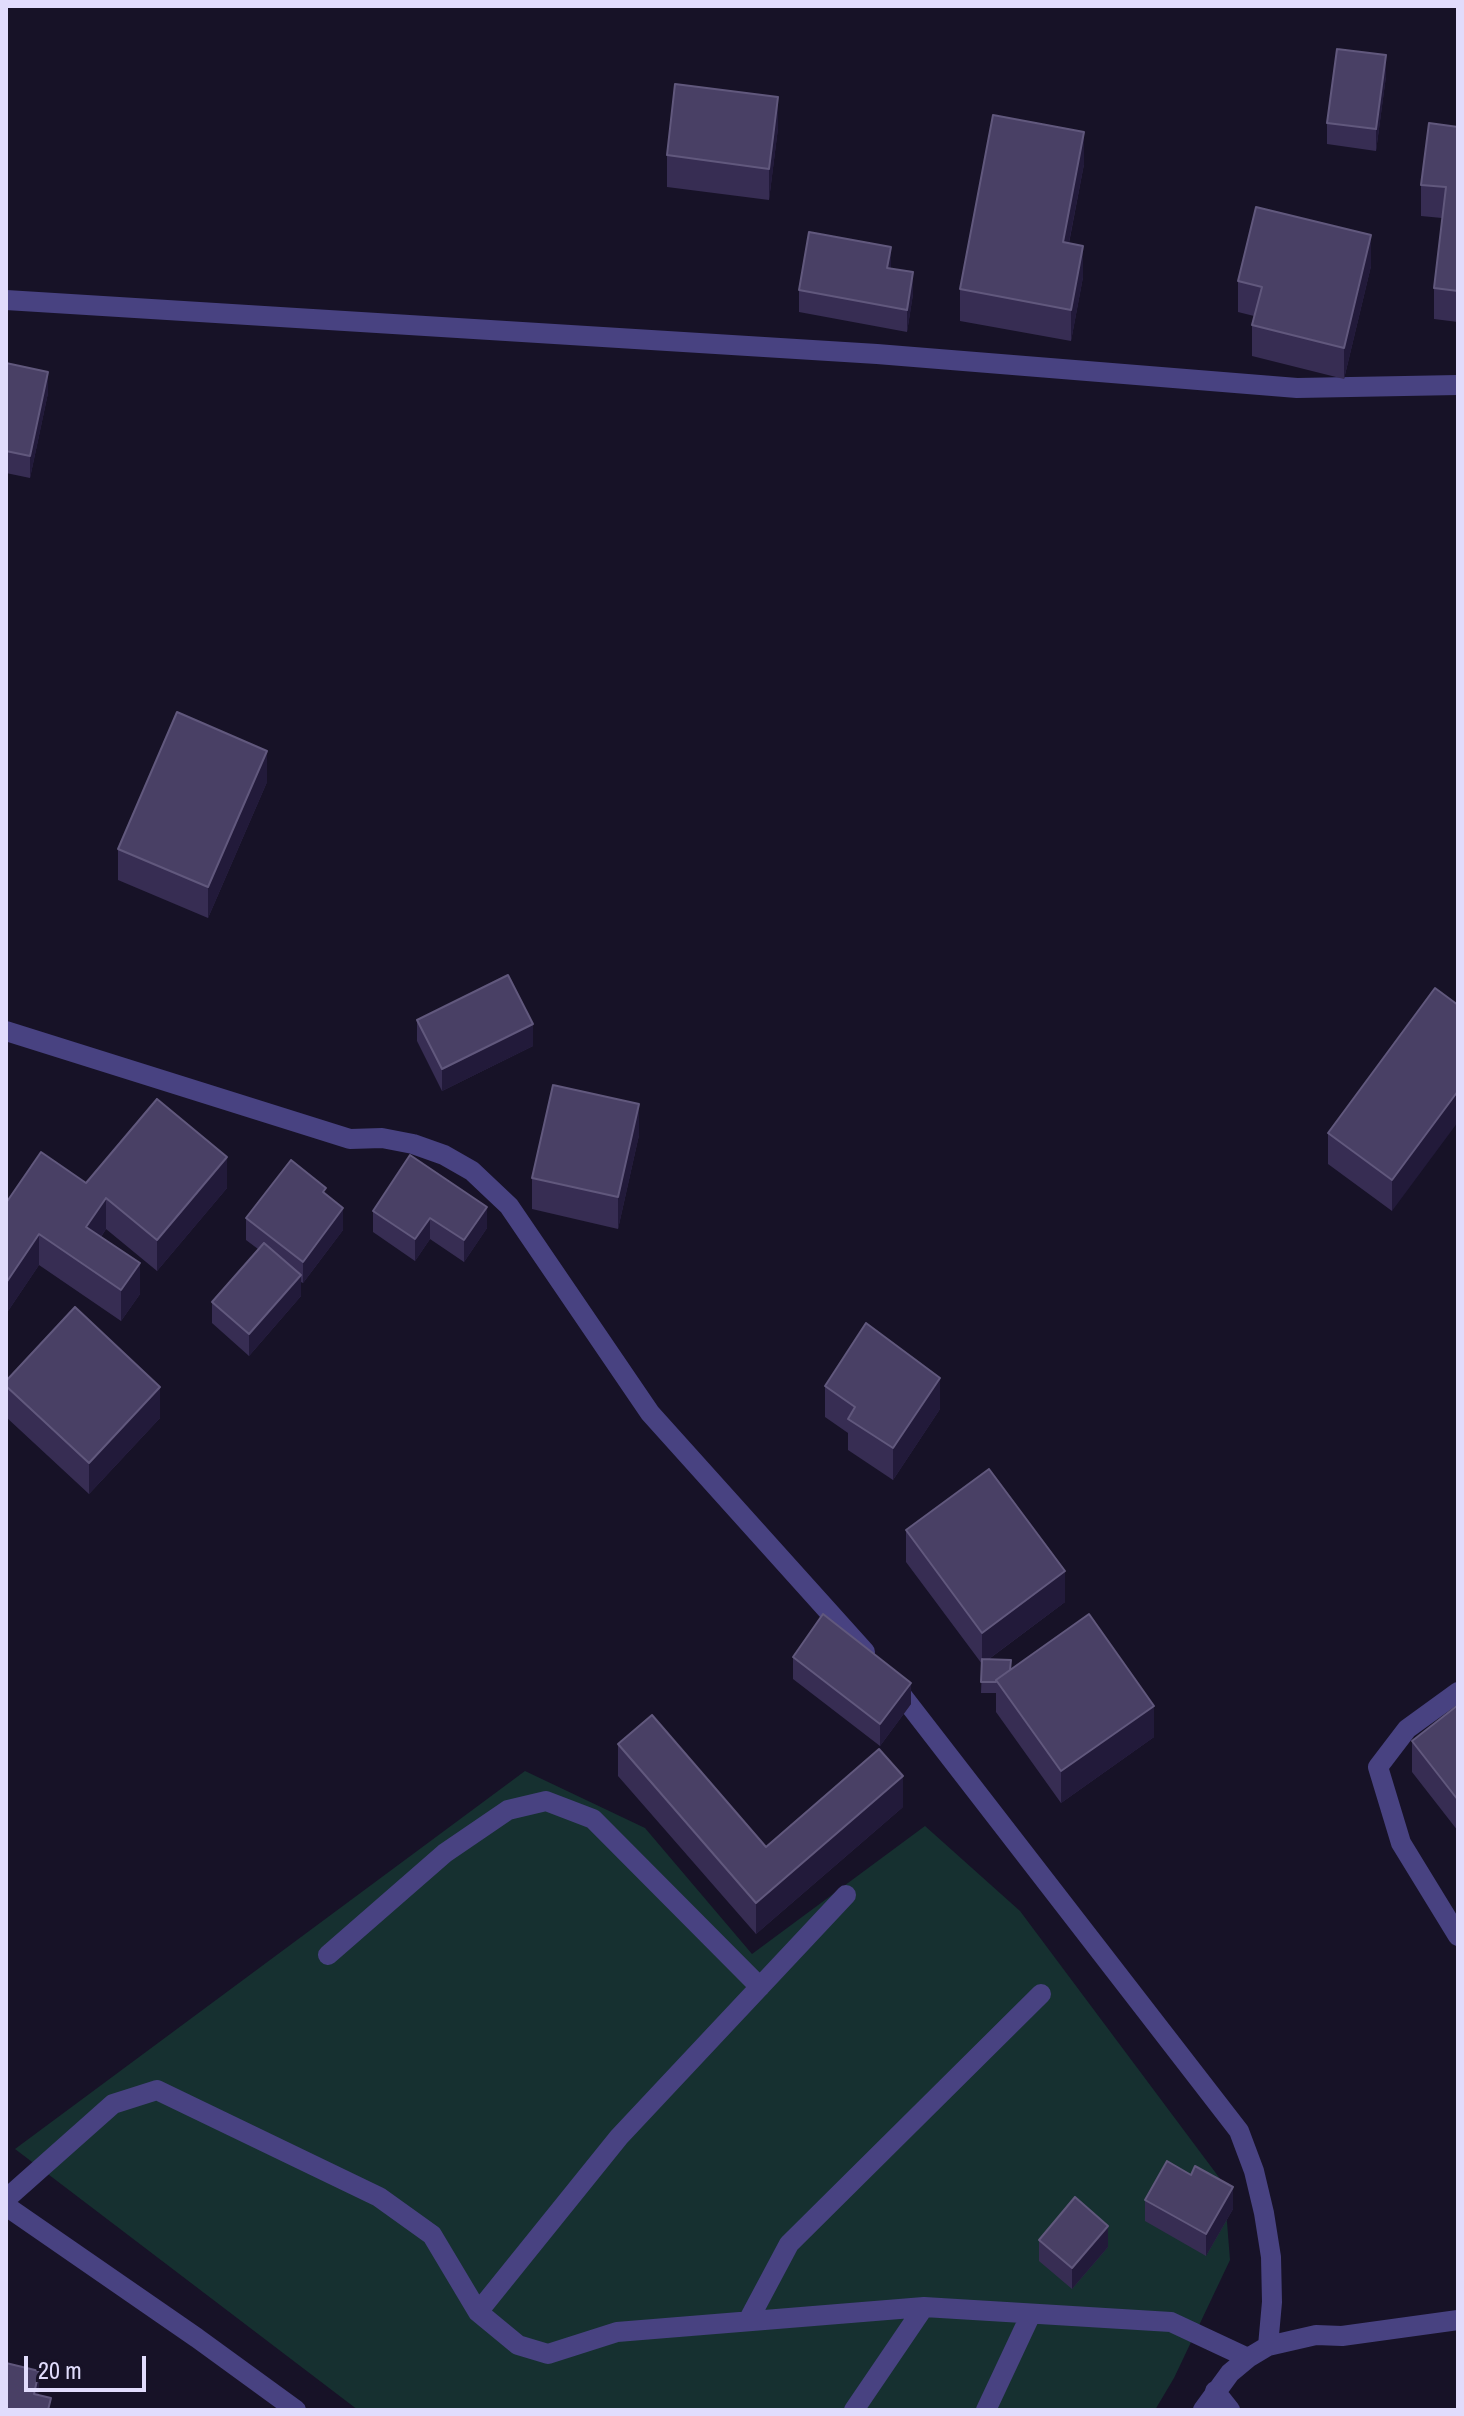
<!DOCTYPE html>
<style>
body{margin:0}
#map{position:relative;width:1464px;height:2416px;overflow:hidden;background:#171227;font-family:"Archivo Narrow",sans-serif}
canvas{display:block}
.frame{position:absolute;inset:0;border:8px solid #e1dcfc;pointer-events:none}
.scale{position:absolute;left:24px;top:2356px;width:122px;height:36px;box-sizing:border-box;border:4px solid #e1dcfc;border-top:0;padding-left:10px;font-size:24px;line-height:28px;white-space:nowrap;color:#e1dcfc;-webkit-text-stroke:6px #171227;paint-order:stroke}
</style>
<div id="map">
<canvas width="1464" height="2416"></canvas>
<div class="frame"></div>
<div class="scale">20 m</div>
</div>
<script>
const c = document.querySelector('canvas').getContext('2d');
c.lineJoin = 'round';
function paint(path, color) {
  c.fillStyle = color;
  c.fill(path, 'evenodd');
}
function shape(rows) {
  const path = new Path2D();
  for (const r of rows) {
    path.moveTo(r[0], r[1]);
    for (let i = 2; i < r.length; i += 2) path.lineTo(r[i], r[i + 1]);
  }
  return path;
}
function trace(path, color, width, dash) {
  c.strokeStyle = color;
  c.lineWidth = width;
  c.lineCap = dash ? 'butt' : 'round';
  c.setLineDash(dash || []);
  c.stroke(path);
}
const green = shape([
 [525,1771,645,1828,752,1954,925,1826,1020,1911,1224,2184,1230,2260,1174,2378,1155,2410,358,2410,15,2149]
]);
const minor = shape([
 [6,300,877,354,1297,388,1458,385],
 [6,1031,350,1139,382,1138,413,1144,444,1155,472,1171,509,1206,650,1413,865,1652],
 [894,1685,1239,2131,1254,2171,1264,2213,1271,2257,1272,2302,1268,2346],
 [1458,1692,1407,1729,1378,1767,1401,1843,1458,1936],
 [328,1955,445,1853,508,1810,546,1801,593,1819,760,1987],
 [6,2199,113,2104,157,2090,379,2197,432,2235,478,2312,518,2345,548,2354,617,2332,924,2307,1171,2322,1248,2358],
 [6,2206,197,2338,296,2410],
 [478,2312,619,2137,846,1895],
 [748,2321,789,2244,1041,1994],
 [1215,2391,1230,2410],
 [854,2410,924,2307],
 [986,2410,1031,2314],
 [1203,2410,1230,2373,1248,2358,1268,2346,1316,2335,1342,2336,1458,2320]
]);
const wall = shape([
 [1386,76,1376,151,1327,144,1327,123],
 [1458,127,1458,322,1434,319,1434,288,1442,218,1421,216,1421,185],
 [778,128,769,200,667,187,667,155],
 [1084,164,1069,243,1083,277,1071,341,960,321,960,289],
 [1371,266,1344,379,1252,356,1252,325,1254,316,1238,312,1238,281],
 [891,268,913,294,907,332,799,312,799,290],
 [6,363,48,393,30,478,6,473],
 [267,782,208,918,118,880,118,849],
 [1458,883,1458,916,1457,915],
 [1435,988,1392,1211,1328,1164,1328,1133],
 [417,1020,533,1046,442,1091,417,1041],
 [639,1135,618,1229,532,1209,532,1178],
 [410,1155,487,1228,464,1262,430,1239,415,1261,373,1232,373,1211],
 [86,1183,227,1188,157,1271,106,1229,101,1237,140,1294,121,1321,39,1265,6,1314,6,1203],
 [326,1194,343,1230,303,1283,301,1282,301,1296,249,1356,212,1323,212,1302,258,1249,246,1240,246,1218],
 [6,1381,160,1418,89,1494,6,1417],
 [825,1386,940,1409,893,1480,848,1450,848,1433,825,1417],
 [906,1530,1065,1602,989,1659,1154,1737,1061,1803,996,1712,996,1693,981,1693,982,1664,906,1562],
 [793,1657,911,1704,880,1746,793,1679],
 [1458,1705,1458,1831,1412,1772,1412,1741],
 [618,1744,766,1847,903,1807,756,1934,618,1776],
 [1191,2175,1233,2209,1206,2256,1145,2221,1145,2200],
 [1039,2240,1108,2247,1072,2289,1039,2261]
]);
const shadedWall = shape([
 [1386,55,1386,76,1376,151,1376,129],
 [778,97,778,128,769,200,769,169],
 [1084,132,1084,164,1063,273,1063,242],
 [1371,235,1371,266,1344,379,1344,348],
 [1083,246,1083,277,1071,341,1071,310],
 [891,247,891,269,887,268],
 [913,272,913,294,907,332,907,310],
 [48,372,48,393,30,478,30,456],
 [267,751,267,782,208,918,208,887],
 [533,1024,533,1046,442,1091,442,1069],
 [1458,1091,1458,1122,1392,1211,1392,1180],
 [639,1104,639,1135,618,1229,618,1197],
 [227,1157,227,1188,157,1271,157,1240],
 [106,1198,106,1229,86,1258,86,1227],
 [487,1207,487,1228,464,1262,464,1240],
 [343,1208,343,1230,303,1283,303,1262],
 [430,1218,430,1239,415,1261,415,1239],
 [39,1234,39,1265,6,1314,6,1283],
 [140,1263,140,1294,121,1321,121,1290],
 [301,1275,301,1296,249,1356,249,1334],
 [940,1378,940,1409,893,1480,893,1448],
 [160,1387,160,1418,89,1494,89,1463],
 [1065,1571,1065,1602,982,1664,982,1633],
 [911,1683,911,1704,880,1746,880,1724],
 [1154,1706,1154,1737,1061,1803,1061,1771],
 [903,1776,903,1807,756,1934,756,1903],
 [1233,2187,1233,2209,1206,2256,1206,2234],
 [1108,2226,1108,2247,1072,2289,1072,2268],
 [39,2371,39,2392,35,2410,34,2394]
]);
const building = shape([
 [1337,49,1386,55,1376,129,1327,123,1337,49],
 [675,84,778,97,769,169,667,155,675,84],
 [993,115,1084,132,1063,242,1083,246,1071,310,960,289,993,115],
 [1429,123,1458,127,1458,291,1434,288,1446,187,1421,185,1429,123],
 [1256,207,1371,235,1344,348,1252,325,1262,287,1238,281,1256,207],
 [809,232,891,247,887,268,913,272,907,310,799,290,809,232],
 [6,363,48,372,30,456,6,451,6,363],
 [177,712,267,751,208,887,118,849,177,712],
 [508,975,533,1024,442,1069,417,1020,508,975],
 [1435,988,1458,1005,1458,1091,1392,1180,1328,1133,1435,988],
 [553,1085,639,1104,618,1197,532,1178,553,1085],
 [157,1099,227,1157,157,1240,106,1198,86,1227,140,1263,121,1290,39,1234,6,1283,6,1203,41,1152,86,1183,157,1099],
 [410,1155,487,1207,464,1240,430,1218,415,1239,373,1211,410,1155],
 [291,1160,326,1188,323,1192,343,1208,303,1262,246,1218,291,1160],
 [264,1243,301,1275,249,1334,212,1302,264,1243],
 [75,1307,160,1387,89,1463,6,1386,6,1381,75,1307],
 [866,1323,940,1378,893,1448,848,1419,855,1407,825,1386,866,1323],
 [989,1469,1065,1571,982,1633,906,1530,989,1469],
 [823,1614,911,1683,880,1724,793,1657,823,1614],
 [1089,1614,1154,1706,1061,1771,996,1680,1089,1614],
 [982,1659,1011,1660,1010,1670,996,1680,996,1682,981,1682,982,1659],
 [1458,1705,1458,1800,1412,1741,1458,1705],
 [652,1715,766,1847,879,1749,903,1776,756,1903,618,1744,652,1715],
 [1167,2161,1191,2175,1195,2166,1233,2187,1206,2234,1145,2200,1167,2161],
 [1075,2197,1108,2226,1072,2268,1039,2240,1075,2197],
 [6,2363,39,2371,34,2394,51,2398,48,2410,6,2410,6,2363]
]);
paint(green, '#163030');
trace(minor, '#484281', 20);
paint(wall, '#372d53');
paint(shadedWall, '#221a3a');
paint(building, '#494065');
trace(building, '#61587d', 2);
</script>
